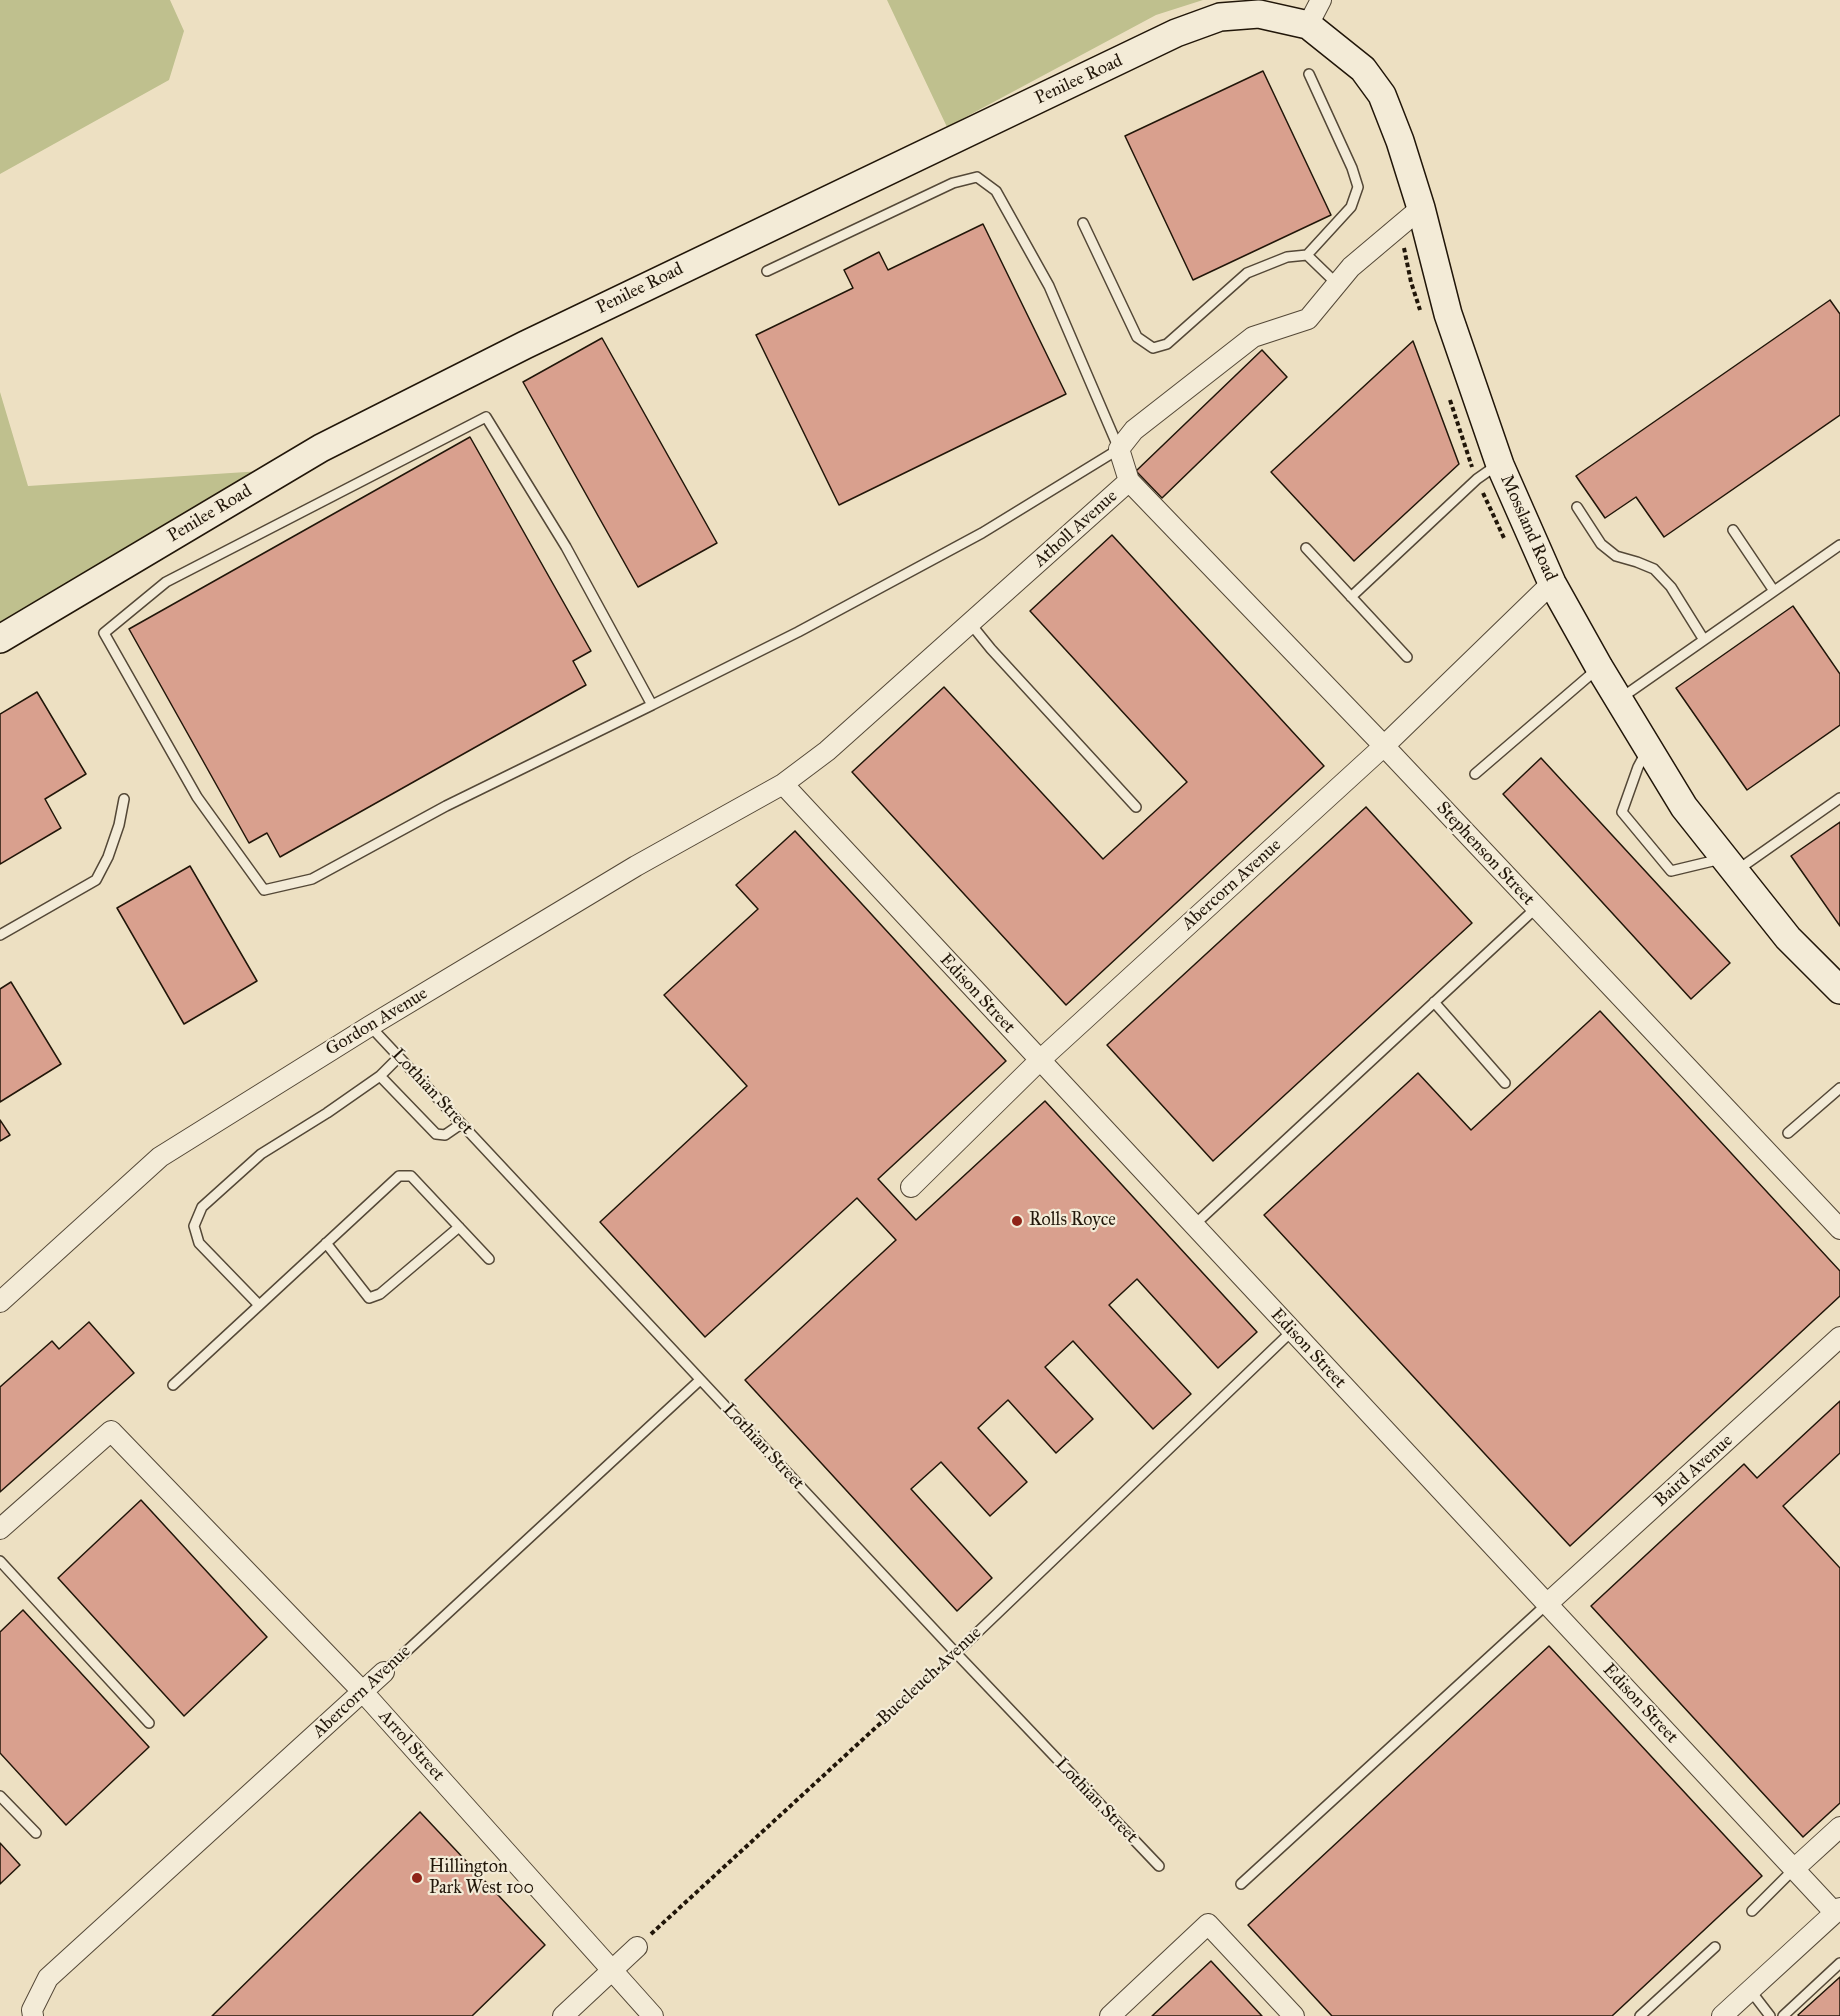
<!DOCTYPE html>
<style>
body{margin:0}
canvas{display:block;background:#ede0c2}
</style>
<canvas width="1840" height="2016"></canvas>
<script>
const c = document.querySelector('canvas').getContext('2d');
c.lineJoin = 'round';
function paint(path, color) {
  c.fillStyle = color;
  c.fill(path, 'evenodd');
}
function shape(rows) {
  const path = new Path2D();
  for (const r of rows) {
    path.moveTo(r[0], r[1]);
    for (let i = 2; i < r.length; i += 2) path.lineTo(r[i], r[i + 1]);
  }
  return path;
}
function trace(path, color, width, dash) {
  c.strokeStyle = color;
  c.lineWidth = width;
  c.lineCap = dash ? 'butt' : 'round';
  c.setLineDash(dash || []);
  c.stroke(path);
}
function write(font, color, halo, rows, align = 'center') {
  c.font = font + ' "IM FELL Great Primer",serif';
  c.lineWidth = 4.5;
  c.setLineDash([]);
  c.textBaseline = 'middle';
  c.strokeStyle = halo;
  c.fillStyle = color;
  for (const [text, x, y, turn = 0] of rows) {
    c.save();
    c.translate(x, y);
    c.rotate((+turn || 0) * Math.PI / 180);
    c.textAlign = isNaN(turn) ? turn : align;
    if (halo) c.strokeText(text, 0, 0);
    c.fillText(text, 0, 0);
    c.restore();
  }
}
const green = shape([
 [0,0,170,0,184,31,169,80,0,174],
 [887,0,1203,0,1156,15,947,127],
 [0,392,28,486,262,471,0,628]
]);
const building = shape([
 [1263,71,1331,215,1193,280,1125,136,1263,71],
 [983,224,1066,394,839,505,756,335,853,288,844,270,879,252,888,270,983,224],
 [1830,300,1840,314,1840,415,1664,537,1636,497,1605,518,1576,476,1830,300],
 [602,338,717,543,638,587,523,382,602,338],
 [1413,341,1459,464,1354,561,1271,472,1413,341],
 [1262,350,1287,377,1162,498,1136,471,1262,350],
 [470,437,591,651,573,661,586,685,280,857,267,833,249,843,129,629,470,437],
 [1112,535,1324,766,1066,1005,852,772,944,687,1103,859,1187,782,1030,611,1112,535],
 [1793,606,1840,674,1840,725,1747,790,1676,688,1793,606],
 [37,692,86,774,45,799,61,828,0,864,0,714,37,692],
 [1541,758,1730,963,1691,999,1503,794,1541,758],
 [1366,807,1472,923,1213,1161,1107,1045,1366,807],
 [1840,822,1840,926,1791,856,1840,822],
 [795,831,1006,1061,878,1179,916,1220,1045,1101,1257,1332,1218,1368,1137,1279,1109,1305,1191,1394,1153,1429,1073,1341,1045,1367,1093,1419,1056,1453,1008,1400,978,1428,1027,1482,990,1516,941,1462,911,1489,992,1578,957,1611,745,1380,896,1240,857,1198,705,1337,600,1222,747,1086,664,995,758,909,736,885,795,831],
 [190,866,257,981,184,1024,117,908,190,866],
 [11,982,61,1064,0,1102,0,989,11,982],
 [1600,1011,1840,1271,1840,1296,1570,1546,1264,1215,1418,1073,1471,1130,1600,1011],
 [0,1120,10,1135,0,1141,0,1120],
 [89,1322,134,1373,0,1492,0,1387,52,1341,59,1349,89,1322],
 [1840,1401,1840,1453,1783,1506,1840,1568,1840,1803,1803,1837,1591,1606,1744,1464,1757,1478,1840,1401],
 [141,1500,267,1637,184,1716,58,1578,141,1500],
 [23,1610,149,1747,66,1825,0,1753,0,1632,23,1610],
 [1549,1646,1762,1876,1612,2016,1332,2016,1248,1925,1549,1646],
 [420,1812,545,1945,472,2016,212,2016,420,1812],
 [0,1843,20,1865,0,1884,0,1843],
 [1211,1961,1262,2016,1152,2016,1211,1961],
 [1840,1977,1840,2016,1799,2016,1798,2015,1840,1977]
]);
const path = shape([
 [1404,248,1411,282,1420,310],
 [1450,400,1472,467],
 [1483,493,1504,538],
 [651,1934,946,1663]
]);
const lane = shape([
 [1083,223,1137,337,1153,348,1167,344,1247,273,1287,257,1307,255,1351,207,1358,187,1352,168,1309,74],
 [1307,255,1337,284],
 [1577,507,1601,544,1616,556,1637,562,1654,569,1671,587,1704,640],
 [1733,530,1774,591],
 [1306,548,1407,657],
 [1351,597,1477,479,1497,465],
 [970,623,991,649,1136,807],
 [1621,698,1840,545],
 [652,705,446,806,312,879,264,890,197,797,104,633,166,582,486,417,566,547,652,705,798,632,982,533,1119,449,1049,286,996,191,977,177,953,183,767,271],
 [1646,752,1638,767,1622,812,1671,871,1721,859],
 [1475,774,1596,670],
 [1736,871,1840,798],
 [0,935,96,880,108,857,119,825,124,799],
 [1434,1002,1505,1083],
 [370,1026,956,1653,1159,1866],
 [380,1076,436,1134,445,1135,461,1124],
 [1788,1133,1840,1088],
 [1193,1226,1536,908],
 [326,1243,369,1298,380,1294,459,1227],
 [259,1305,199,1243,194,1226,202,1207,261,1154,327,1113,380,1076,399,1057],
 [173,1385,399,1176,411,1176,489,1259],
 [0,1561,149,1723],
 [956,1653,1292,1331],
 [384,1672,700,1380],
 [0,1796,36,1833],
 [1241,1884,1547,1604],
 [1752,1911,1794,1869],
 [1750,1990,1770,2016],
 [1640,2016,1715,1947],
 [1783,2016,1840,1963]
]);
const street = shape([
 [1308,25,1321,0],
 [1421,208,1351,267,1308,319,1253,337,1134,430,1119,449,1129,481,1384,746,1840,1229],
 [783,784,1835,1913],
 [911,1187,1039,1061,1384,746,1552,583],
 [0,1302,160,1157,370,1026,533,928,636,866,783,784,827,751,1129,481],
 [0,1529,111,1431,363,1692,653,2016],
 [1547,1604,1840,1337],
 [1794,1869,1840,1827],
 [33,2016,32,2010,48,1978,384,1672],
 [563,2016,637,1947],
 [1110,2016,1208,1924,1294,2016],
 [1722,2016,1840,1908]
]);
const secondary = shape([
 [0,639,321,448,525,345,1176,33,1220,17,1259,14,1308,25,1363,69,1382,95,1400,141,1421,208,1448,314,1500,465,1552,583,1599,667,1684,807,1788,938,1840,990]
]);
const markers = [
 [1017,1221,6,"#8f2418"],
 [417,1878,6,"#8f2418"]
];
const streetNames = [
 ["Penilee Road",1079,80,-25],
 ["Penilee Road",640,289,-26],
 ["Penilee Road",210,514,-31],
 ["Mossland Road",1528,528,66],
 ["Atholl Avenue",1076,529,-42],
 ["Stephenson Street",1485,854,47],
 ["Abercorn Avenue",1232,885,-42],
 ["Edison Street",977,994,47],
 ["Gordon Avenue",377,1022,-31],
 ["Lothian Street",432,1092,47],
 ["Edison Street",1308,1349,47],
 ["Lothian Street",763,1447,47],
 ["Baird Avenue",1694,1471,-42],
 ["Buccleuch Avenue",930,1676,-43],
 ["Abercorn Avenue",362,1692,-43],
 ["Edison Street",1640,1704,47],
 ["Arrol Street",411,1746,48],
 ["Lothian Street",1096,1801,46]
];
const poiNames = [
 ["Rolls Royce",1029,1221],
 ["Hillington",429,1868],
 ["Park West 100",429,1889]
];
paint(green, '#bfc08e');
paint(building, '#d9a08e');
trace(building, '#211609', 1.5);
trace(lane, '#544837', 12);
trace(street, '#544837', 22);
trace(secondary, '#211609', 30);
trace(path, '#211609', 4, [4.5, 3]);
trace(lane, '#f3ebd7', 9);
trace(street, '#f3ebd7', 20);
trace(secondary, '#f3ebd7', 27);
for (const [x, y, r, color] of markers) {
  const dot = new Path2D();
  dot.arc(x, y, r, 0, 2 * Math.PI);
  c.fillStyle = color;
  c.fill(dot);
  trace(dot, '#f3ebd7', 2);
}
write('18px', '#211609', '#f3ebd7', streetNames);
write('18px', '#211609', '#f3ebd7', poiNames, 'left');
</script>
